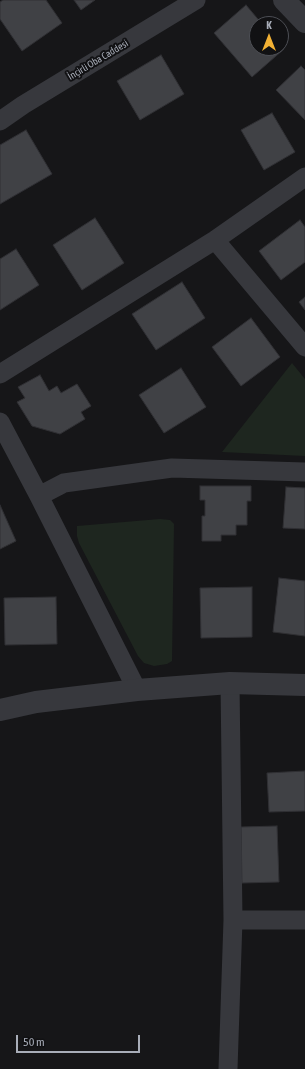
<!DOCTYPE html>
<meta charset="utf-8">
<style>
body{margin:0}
#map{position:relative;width:305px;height:1069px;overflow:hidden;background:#161618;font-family:"Asap Condensed",sans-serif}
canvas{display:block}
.north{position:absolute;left:249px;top:16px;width:40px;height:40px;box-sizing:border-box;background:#111113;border:1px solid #4d4f55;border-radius:50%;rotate:0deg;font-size:11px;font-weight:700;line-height:16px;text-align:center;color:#a8adb8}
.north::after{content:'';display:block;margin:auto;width:14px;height:18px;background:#f2b134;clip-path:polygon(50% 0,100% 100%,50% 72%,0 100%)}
.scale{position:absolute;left:16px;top:1035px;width:124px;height:18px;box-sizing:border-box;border:2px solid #a8adb8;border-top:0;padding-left:5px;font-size:12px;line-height:14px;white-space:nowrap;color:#a8adb8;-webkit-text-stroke:3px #111113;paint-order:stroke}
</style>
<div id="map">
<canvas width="305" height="1069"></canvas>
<div class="north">K</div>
<div class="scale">50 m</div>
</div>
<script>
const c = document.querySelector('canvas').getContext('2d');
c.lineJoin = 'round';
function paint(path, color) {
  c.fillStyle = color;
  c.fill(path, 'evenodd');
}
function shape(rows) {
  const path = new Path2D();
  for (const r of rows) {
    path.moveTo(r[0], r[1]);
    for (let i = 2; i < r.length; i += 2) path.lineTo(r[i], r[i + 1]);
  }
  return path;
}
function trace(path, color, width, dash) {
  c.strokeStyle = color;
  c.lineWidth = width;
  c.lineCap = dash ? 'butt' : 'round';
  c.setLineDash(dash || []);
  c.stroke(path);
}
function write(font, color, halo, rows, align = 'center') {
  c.font = font + ' "Asap Condensed",sans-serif';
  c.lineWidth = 4;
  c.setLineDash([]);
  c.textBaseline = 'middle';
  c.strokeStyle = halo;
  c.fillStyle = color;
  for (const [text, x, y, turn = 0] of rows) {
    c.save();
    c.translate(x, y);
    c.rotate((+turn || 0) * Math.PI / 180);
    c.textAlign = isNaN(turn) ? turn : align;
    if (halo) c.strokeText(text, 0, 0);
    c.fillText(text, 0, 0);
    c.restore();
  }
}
const green = shape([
 [292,363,305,379,305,456,222,452],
 [160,519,170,520,174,524,172,661,167,664,154,666,144,663,138,656,79,543,77,536,77,526]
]);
const building = shape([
 [3,0,46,0,62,23,22,51,0,19,0,2,3,0],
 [74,0,95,0,81,10,74,0],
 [246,5,262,24,257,24,257,48,281,48,281,46,284,49,252,77,214,33,246,5],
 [161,55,184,94,140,120,117,81,161,55],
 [301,66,305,70,305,120,276,90,301,66],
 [272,113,295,152,264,170,241,130,272,113],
 [26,130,52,174,0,204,0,145,26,130],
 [95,218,124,263,82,290,53,245,95,218],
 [300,220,305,227,305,262,281,280,259,251,300,220],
 [16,249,39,285,0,310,0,259,16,249],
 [182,282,205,318,156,350,132,314,182,282],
 [305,297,305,310,299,302,305,297],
 [251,318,280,357,241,386,212,347,251,318],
 [181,368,206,407,164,433,139,395,181,368],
 [40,375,49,391,57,386,61,393,77,384,91,406,81,412,85,419,60,434,32,426,17,402,25,398,18,387,40,375],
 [200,486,251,486,251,501,247,501,247,525,236,525,236,535,221,535,221,541,202,541,202,516,205,516,205,500,200,500,200,486],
 [286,487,305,488,305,529,283,528,286,487],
 [0,505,16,541,0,549,0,505],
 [279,578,305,581,305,636,273,632,279,578],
 [252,587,252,637,201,638,200,588,252,587],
 [56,597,57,644,5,645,4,598,56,597],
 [305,771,305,811,269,812,267,773,305,771],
 [277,826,279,882,242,883,241,827,277,826]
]);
const minor = shape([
 [0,121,23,105,196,0],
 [215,240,305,347],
 [0,374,215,240,305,177],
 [0,422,39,496,137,690],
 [39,496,64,483,172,468,305,472],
 [230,683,233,920],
 [228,1069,233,920,305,920]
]);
const tertiary = shape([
 [284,0,305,22],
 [0,710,36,702,137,690,230,683,305,685]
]);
const streetNames = [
 ["İnçirli Oba Caddesi",98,60,-31]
];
paint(green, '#1e261f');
paint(building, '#404145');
trace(building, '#303034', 1);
trace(minor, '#37383d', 19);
trace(tertiary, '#37383d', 22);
write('10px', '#a8adb8', '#111113', streetNames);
</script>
